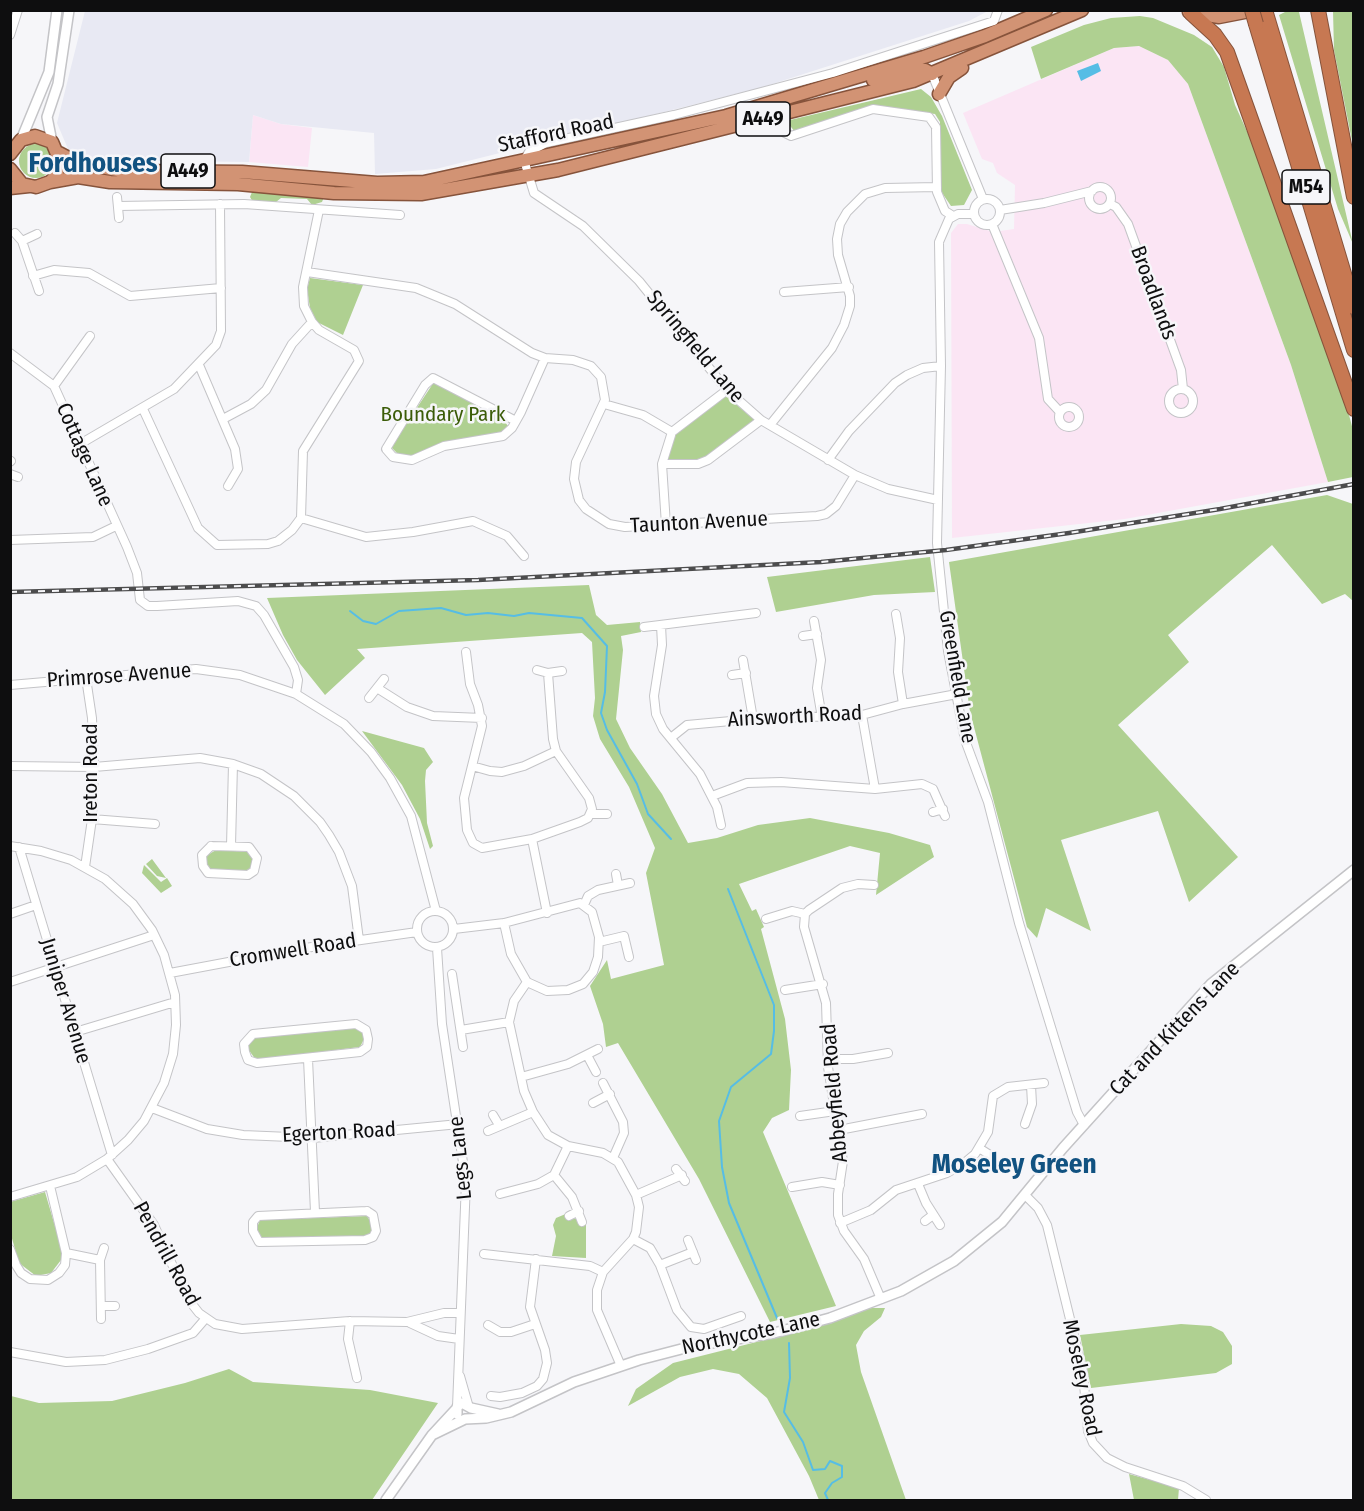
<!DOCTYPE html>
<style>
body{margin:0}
#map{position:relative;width:1364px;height:1511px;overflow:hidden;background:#f6f6f9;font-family:"Fira Sans Condensed",sans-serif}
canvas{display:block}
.frame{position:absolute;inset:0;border:12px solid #0e0e0f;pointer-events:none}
</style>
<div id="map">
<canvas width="1364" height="1511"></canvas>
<div class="frame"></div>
</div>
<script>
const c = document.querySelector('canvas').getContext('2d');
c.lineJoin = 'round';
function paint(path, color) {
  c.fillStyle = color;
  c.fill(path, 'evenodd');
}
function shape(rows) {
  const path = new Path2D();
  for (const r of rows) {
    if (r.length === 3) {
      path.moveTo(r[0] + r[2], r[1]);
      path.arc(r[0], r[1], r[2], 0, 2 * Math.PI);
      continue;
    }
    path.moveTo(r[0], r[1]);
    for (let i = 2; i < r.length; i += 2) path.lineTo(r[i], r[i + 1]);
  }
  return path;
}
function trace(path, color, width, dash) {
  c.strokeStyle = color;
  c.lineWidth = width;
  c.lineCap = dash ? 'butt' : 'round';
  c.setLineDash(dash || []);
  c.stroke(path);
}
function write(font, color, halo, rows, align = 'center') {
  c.font = font + ' "Fira Sans Condensed",sans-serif';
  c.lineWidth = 5;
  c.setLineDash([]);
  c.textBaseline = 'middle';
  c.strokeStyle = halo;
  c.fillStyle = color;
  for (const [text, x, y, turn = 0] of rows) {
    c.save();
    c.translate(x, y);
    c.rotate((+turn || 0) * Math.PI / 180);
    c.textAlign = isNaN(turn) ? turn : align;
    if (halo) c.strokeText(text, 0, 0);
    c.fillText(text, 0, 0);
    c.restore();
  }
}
const commercial = shape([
 [1139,46,1168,60,1188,84,1291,365,1328,482,1125,519,952,538,951,233,958,224,967,224,993,232,1014,229,1015,185,997,173,993,163,982,159,963,113,1114,48],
 [253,115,281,124,312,128,308,167,249,162]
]);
const built = shape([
 [85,11,988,11,969,21,760,88,436,169,375,174,374,133,281,124,253,115,249,162,88,160,80,157,68,149,57,123]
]);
const green = shape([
 [1289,10,1299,12,1353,244,1338,209,1279,15],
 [1333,11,1353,11,1353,146,1334,50],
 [1140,16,1153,18,1194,35,1212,47,1224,67,1235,105,1260,160,1349,415,1353,430,1353,477,1328,482,1291,365,1188,84,1168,60,1139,46,1114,48,1041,79,1031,47,1084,25,1111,18],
 [921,89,931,97,942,116,972,190,964,205,951,206,938,187,940,122,935,114,878,106,796,133,786,121],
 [36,161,17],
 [259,190,324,197,322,202,312,205,307,199,281,198,276,202,253,202,250,197,252,192],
 [310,278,363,285,343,335,317,322,310,308,307,289],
 [434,382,502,418,508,426,497,436,447,441,421,454,409,457,398,454,391,447],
 [725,395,757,422,699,461,666,462,674,433],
 [1327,495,1353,504,1353,601,1345,594,1322,604,1272,545,1168,635,1189,662,1118,725,1238,857,1189,902,1158,811,1061,840,1091,931,1046,908,1037,938,1027,927,970,712,949,562],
 [930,557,935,592,874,595,776,612,767,577],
 [589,585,596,615,607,625,640,622,641,632,621,636,623,650,616,719,630,748,662,794,688,843,717,838,758,825,810,818,889,833,930,845,934,857,876,895,880,853,850,846,739,884,752,911,756,909,764,927,761,929,785,1019,791,1070,789,1110,772,1118,763,1132,836,1306,770,1322,699,1179,618,1043,606,1047,603,1024,590,986,607,960,611,979,664,965,646,873,655,848,629,787,600,739,593,716,595,698,592,642,582,633,357,649,365,658,325,695,297,660,283,635,267,598],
 [362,731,424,748,433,762,426,770,425,781,427,823,433,846,430,849,420,819,402,785],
 [216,850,250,852,255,857,252,870,241,873,210,871,207,867,206,856],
 [152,859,166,878,157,876,146,864],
 [144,865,161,882,167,878,172,886,161,893,142,873],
 [357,1027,365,1037,360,1047,256,1060,248,1049,250,1040,256,1037],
 [45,1192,62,1250,61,1260,51,1273,36,1276,19,1263,11,1235,10,1202],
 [568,1213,570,1218,577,1219,580,1226,586,1224,586,1258,552,1256,556,1236,553,1225,556,1218],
 [367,1216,372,1224,372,1232,368,1236,262,1239,256,1230,260,1220],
 [863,1308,885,1308,881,1317,864,1331,856,1345,861,1372,906,1500,819,1500,809,1476,767,1398,739,1374,713,1369,680,1377,628,1406,636,1389,673,1363,804,1330,840,1319],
 [1181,1324,1211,1326,1223,1332,1232,1346,1232,1364,1216,1373,1091,1388,1080,1335],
 [229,1369,253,1382,370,1390,438,1403,372,1500,11,1500,11,1396,39,1403,112,1401,185,1383],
 [1129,1474,1179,1488,1178,1500,1134,1500]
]);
const water = shape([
 [1098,63,1101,71,1081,81,1077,71]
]);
const stream = shape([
 [350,611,363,621,376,624,399,611,441,608,466,615,488,613,514,616,529,613,582,618,607,646,605,692,601,713,607,730,637,784,648,814,671,839],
 [728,889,774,1005,774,1031,771,1054,731,1087,719,1121,722,1167,729,1203,777,1318],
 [789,1343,790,1378,784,1412,803,1442,813,1470,825,1469,830,1461,842,1466,842,1477,832,1483,825,1493,828,1500]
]);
const minor = shape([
 [10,35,18,10],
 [932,74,983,199],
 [773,116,785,133,791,136,873,109,929,117,936,127,937,192,945,211,953,216],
 [1100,198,11],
 [117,197,119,218],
 [987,212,13],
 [1110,204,1116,207,1128,224,1181,370,1183,389],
 [118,206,244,204,400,215],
 [1000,210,1044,203,1092,191],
 [974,214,958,214,949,219,939,242,941,366,937,543,948,651,965,740,988,802,1019,923,1077,1112,1084,1125],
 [992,224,1039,338,1048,399,1060,412],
 [15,233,22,241,39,291],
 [22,241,37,234],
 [307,272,416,288,455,304,532,353,545,358,573,360,591,366,601,377,605,400,576,462,574,479,579,500,586,509,609,524,625,527,817,516,826,514,836,506,855,475],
 [33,276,54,270,89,273,130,296,221,288],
 [784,292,849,287],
 [10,353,54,386,127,547,137,573,140,600,148,606,157,606,238,601,256,606,264,615,294,667,298,680,296,694],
 [199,365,235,449,238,469,228,486],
 [54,386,90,336],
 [1181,401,12],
 [604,404,643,415,672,432],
 [1069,417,10],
 [143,409,198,528,217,545,268,544,278,541,292,530,301,518,303,451,359,361,354,350,319,330,312,322,304,306,303,287,319,210],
 [223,419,251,404,266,390,292,344,312,322],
 [516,421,433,378,425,385,386,449,393,457,412,460,444,446,503,436,512,428,516,421,521,412,545,358],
 [770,425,832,348,844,325,850,306,850,296,838,255,837,239,840,224,847,212,865,194,885,188,937,187],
 [80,444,174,389,216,345,221,331,220,204],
 [828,460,849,431,895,383,907,375,923,368,941,366],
 [10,462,11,461],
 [662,464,698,464,708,460,761,420],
 [10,474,18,477],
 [938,500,888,489,855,475,761,420,727,390,639,281,583,226,534,193,524,160,529,152,546,143,674,115,833,73,994,21,998,10],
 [301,518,366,537,413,532,473,521,507,536,524,556],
 [666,525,662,464,672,432,727,390],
 [10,540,93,537,116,526],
 [896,614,900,638,898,672,903,704],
 [814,621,821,660,817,688,822,718],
 [661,625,662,645,654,696,656,714,663,729,700,774,717,807,721,825],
 [644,627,756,613],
 [803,636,817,634],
 [466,652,470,684,478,705,482,726,464,798,467,830,473,843,482,848,532,839,547,913],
 [743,660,753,719],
 [537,670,548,673,562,671],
 [732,675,746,673],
 [10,685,196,669,240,675,296,694,344,724,371,752,390,778,411,816,436,911],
 [377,688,407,707,433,716,482,718],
 [369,698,384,679],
 [862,715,875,789],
 [672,737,687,725,753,719,862,715,903,704,957,694],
 [10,766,94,767,200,758,233,764,261,774,294,796,320,822,329,835,339,852,352,886,359,940],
 [472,766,490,771,502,772,524,766,556,751],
 [712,796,747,783,781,782,875,789,922,784,933,789,945,816],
 [933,812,943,809],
 [591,814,607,814],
 [92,819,155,824],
 [532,839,580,822,588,818,592,809,589,798,556,751,553,739,548,673],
 [10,846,41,851,71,860,105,879,133,904,152,930,164,955,175,995,176,1025,173,1054,164,1083,144,1121,128,1140,107,1159,77,1177,10,1197],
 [211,846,249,847,257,858,254,871,248,875,208,873,203,866,202,855,211,846],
 [231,846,233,764],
 [19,847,112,1155],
 [85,867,92,819,94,767,92,718,86,678],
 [616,874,618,885],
 [874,885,858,884,842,888,809,910,805,914,804,927,826,1003,828,1067,843,1161,838,1194,838,1215,844,1231,864,1259,881,1299],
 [584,905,588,896,598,890,630,883],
 [435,929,18],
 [10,914,36,905],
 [766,919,792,911,805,914],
 [454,929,504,923,580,903,592,912,599,937,598,957,593,972,583,984,568,990,547,991,527,982,511,954,504,923],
 [599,942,624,936,629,957],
 [437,948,442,1024,466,1182,457,1407],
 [170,973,298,949,417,932],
 [452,974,463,1047],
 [10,982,154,935],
 [527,982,514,1001,509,1022,524,1091,533,1112,548,1135,568,1146,603,1153,618,1162,636,1195,639,1207,636,1232,633,1239,603,1272,597,1290,597,1310,621,1366],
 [785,990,823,984],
 [356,1024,366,1030,368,1039,367,1047,360,1052,257,1063,248,1060,245,1052,244,1044,253,1034,356,1024],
 [461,1030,509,1022],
 [75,1032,175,1002],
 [587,1055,596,1072],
 [308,1059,315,1212],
 [828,1059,853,1059,888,1053],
 [521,1077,568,1064,598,1049],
 [603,1083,623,1122,624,1133,613,1158],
 [593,1103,610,1094],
 [152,1108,207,1129,243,1135,313,1138,459,1124],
 [493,1115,499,1125],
 [800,1116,835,1111],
 [1025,1124,1032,1104,1031,1085],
 [839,1130,922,1114],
 [488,1131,533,1112],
 [979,1148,990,1155],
 [107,1159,154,1225,188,1299,199,1313,215,1324,242,1329,350,1321,407,1322,444,1313,460,1313],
 [676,1169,685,1181],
 [554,1175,572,1197,582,1222],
 [918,1184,926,1203,940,1225],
 [792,1187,822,1182,840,1185],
 [500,1194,538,1184,554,1175,568,1146],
 [636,1195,682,1175],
 [1025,1195,1038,1208,1047,1225,1083,1372,1088,1431,1093,1443,1107,1458,1125,1467,1183,1486,1206,1500],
 [367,1211,373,1215,376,1231,373,1237,365,1240,259,1242,253,1231,253,1222,258,1216,367,1211],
 [569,1216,579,1211],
 [925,1221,933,1215],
 [840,1223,871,1210,896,1190,947,1173,963,1164,975,1154,988,1132,993,1096,1008,1087,1044,1083],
 [633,1239,650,1248,660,1265,677,1310,691,1327,704,1329,741,1316],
 [688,1240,696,1260],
 [10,1249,16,1265,21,1273,30,1279,48,1280,59,1273,65,1265,66,1253,50,1186],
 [66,1253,100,1260],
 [484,1254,590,1266,603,1272],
 [660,1265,693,1252],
 [101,1306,115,1306],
 [101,1319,100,1260,104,1248],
 [350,1321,348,1339,357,1378],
 [410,1323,438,1336,459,1339],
 [488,1325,500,1332,511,1332,535,1324],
 [10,1352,66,1362,105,1360,148,1349,193,1333,206,1318],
 [460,1376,468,1404],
 [491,1396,500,1397,522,1393,537,1386,543,1379,547,1363,545,1350,530,1307,536,1259]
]);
const tertiary = shape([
 [21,140,49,72,57,10],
 [52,142,47,117,58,84,69,10],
 [471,1408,498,1414],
 [457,1414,457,1407,462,1403,471,1408],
 [432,1435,465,1419,486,1418,511,1412,574,1382,639,1360,693,1346,774,1333,830,1318,901,1291,954,1261,1002,1222,1063,1148,1211,984,1354,870],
 [386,1500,432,1435,457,1408]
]);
const trunk = shape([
 [1189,12,1219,17,1255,10],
 [873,80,915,69,925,70,932,74],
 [939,94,949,77,962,68],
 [59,153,78,163,123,171,242,172,377,183,424,182,726,116,924,57,985,36,1046,10],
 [10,154,21,140,35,136,52,142,60,161,56,176,50,182,36,187,22,184,10,169],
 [50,182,78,177,110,182,238,184,334,193,421,194,558,170,913,81,1082,10],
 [10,188,29,186]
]);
const motorway = shape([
 [1265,10,1354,307],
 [1318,10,1354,197],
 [1191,13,1215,35,1227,52,1354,409],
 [1256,24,1354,350]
]);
const rail = shape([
 [10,592,478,580,821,562,946,550,1069,533,1220,509,1354,484]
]);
const motorwayBridge = shape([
 [1252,10,1256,24]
]);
const shields = [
 [763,119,54],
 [188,171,54],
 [1306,187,48]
];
const shieldNames = [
 ["A449",763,119],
 ["A449",188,171],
 ["M54",1306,187]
];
const streetNames = [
 ["Stafford Road",556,134,-12],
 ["Broadlands",1153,293,70],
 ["Springfield Lane",695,347,50],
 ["Cottage Lane",84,455,66],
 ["Taunton Avenue",699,523,-3],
 ["Primrose Avenue",119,676,-4],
 ["Greenfield Lane",957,677,80],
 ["Ainsworth Road",795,717,-3],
 ["Ireton Road",91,773,-90],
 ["Cromwell Road",293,951,-9],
 ["Juniper Avenue",65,1001,73],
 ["Cat and Kittens Lane",1175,1029,-46],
 ["Abbeyfield Road",835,1093,-95],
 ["Egerton Road",339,1133,-3],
 ["Legs Lane",461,1158,-96],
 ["Pendrill Road",166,1254,61],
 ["Northycote Lane",751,1334,-12],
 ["Moseley Road",1081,1378,78]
];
const parkNames = [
 ["Boundary Park",443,415]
];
const districtNames = [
 ["Fordhouses",93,164],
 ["Moseley Green",1014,1165]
];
paint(commercial, '#fbe5f4');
paint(built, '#e8e9f3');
paint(green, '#afd091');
paint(water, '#56bde5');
trace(stream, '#56bde5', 2);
trace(minor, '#c4c4c7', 10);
trace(tertiary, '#c4c4c7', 12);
trace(trunk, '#86533b', 15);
trace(motorway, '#86533b', 16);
trace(minor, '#fff', 8);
trace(tertiary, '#fff', 9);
trace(trunk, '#d29374', 12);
trace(motorway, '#c77852', 14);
trace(rail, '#4c4c4d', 4.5);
trace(rail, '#f6f6f9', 2, [7]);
trace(motorwayBridge, '#86533b', 16, []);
trace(motorwayBridge, '#c77852', 14);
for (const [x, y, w] of shields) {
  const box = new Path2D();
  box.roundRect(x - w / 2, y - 17, w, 34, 4.5);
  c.fillStyle = '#f6f6f9';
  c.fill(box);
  trace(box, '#0e0e0f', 1.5);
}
write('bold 20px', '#0e0e0f', null, shieldNames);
write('21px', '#0e0e0f', '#f6f6f9', streetNames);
write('21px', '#3b5c08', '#f6f6f9', parkNames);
write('bold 27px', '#115281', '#f6f6f9', districtNames);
</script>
